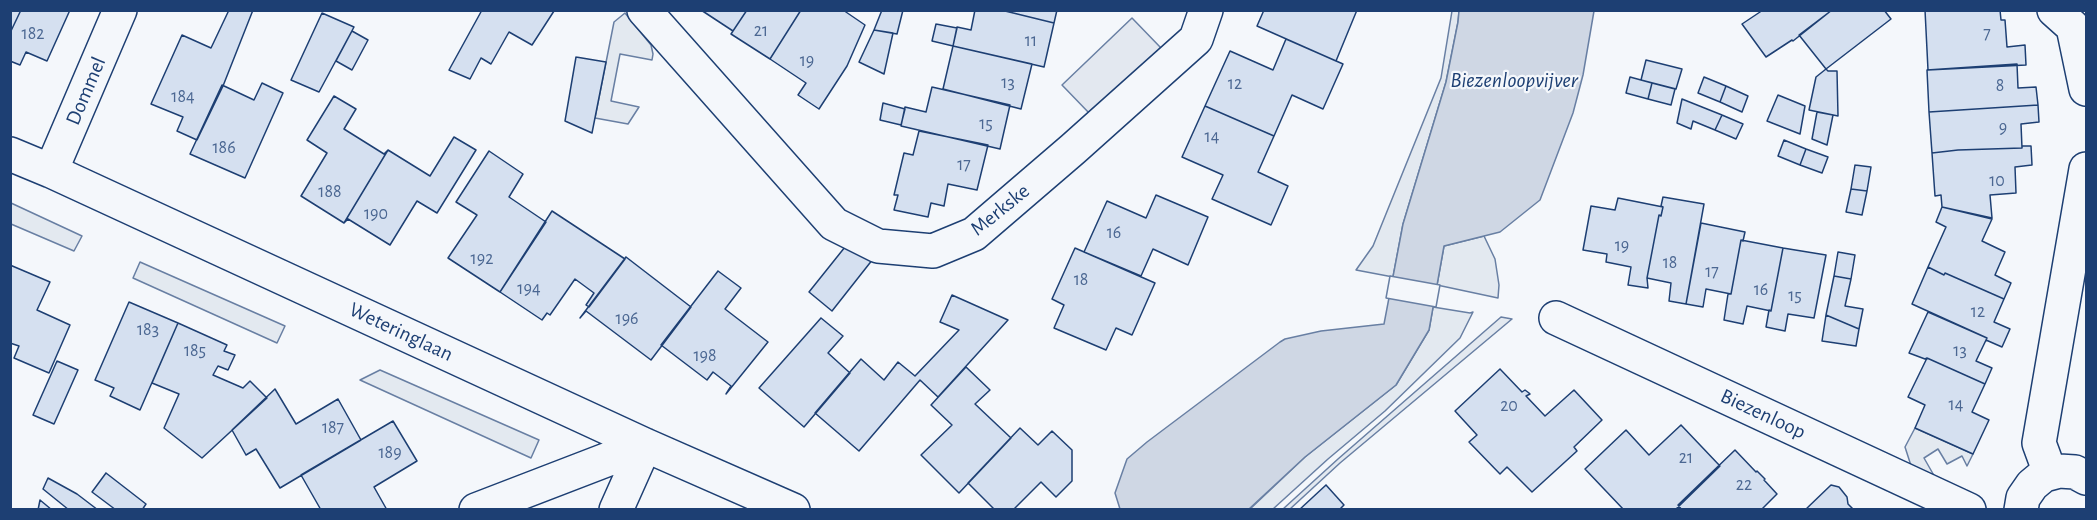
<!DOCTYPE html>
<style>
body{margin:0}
#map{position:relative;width:2097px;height:520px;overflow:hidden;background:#f4f7fb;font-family:"Alegreya Sans",sans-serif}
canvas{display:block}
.frame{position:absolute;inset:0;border:12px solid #1d3f73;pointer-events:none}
</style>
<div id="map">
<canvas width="2097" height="520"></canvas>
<div class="frame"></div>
</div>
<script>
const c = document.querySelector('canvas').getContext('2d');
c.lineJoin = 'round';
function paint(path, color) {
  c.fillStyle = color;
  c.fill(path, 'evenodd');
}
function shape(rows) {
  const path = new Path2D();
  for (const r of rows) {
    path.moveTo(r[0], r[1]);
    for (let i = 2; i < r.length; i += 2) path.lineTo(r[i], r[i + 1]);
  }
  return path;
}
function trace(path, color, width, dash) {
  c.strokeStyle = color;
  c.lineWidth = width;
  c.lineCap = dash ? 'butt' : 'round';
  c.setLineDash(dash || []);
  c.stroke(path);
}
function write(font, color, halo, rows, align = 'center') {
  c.font = font + ' "Alegreya Sans",sans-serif';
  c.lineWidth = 4.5;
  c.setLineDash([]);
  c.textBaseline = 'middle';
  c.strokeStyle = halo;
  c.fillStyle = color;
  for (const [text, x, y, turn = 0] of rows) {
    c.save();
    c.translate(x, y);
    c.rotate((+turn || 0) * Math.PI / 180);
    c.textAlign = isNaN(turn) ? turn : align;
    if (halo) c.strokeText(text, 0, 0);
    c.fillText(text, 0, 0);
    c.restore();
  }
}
const green = shape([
 [1452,11,1459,11,1458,22,1446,82,1403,224,1393,277,1356,270,1373,246,1441,78,1452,11],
 [625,13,651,45,653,54,652,60,620,54,611,101,639,107,628,124,595,118,614,22,625,13],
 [11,203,82,236,74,251,11,224,11,203],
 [1484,236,1495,259,1499,285,1498,298,1437,285,1444,246,1484,236],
 [140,262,285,326,277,343,133,278,140,262],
 [1433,307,1470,313,1473,312,1460,338,1385,411,1328,459,1273,509,1249,510,1305,457,1396,385,1429,330,1433,307],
 [1501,317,1512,319,1340,463,1290,509,1283,509,1338,459,1501,317],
 [380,370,539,440,531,458,360,380,380,370],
 [1915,428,1973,454,1967,466,1962,456,1947,464,1938,449,1924,458,1936,479,1914,475,1905,447,1915,428]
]);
const parking = shape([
 [1132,18,1161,48,1090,114,1062,85,1132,18]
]);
const water = shape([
 [1459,11,1594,11,1583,75,1573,113,1540,200,1500,232,1444,246,1429,330,1396,385,1305,457,1249,509,1120,509,1115,493,1127,459,1147,442,1280,342,1285,339,1321,331,1384,324,1403,224,1446,82,1458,22,1459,11]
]);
const pier = shape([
 [1390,276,1440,285,1436,307,1386,298,1390,276]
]);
const building = shape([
 [10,10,21,10,10,33,10,10],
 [21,10,70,10,47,61,26,52,20,65,10,61,10,33,21,10],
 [229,10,253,10,223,86,197,140,177,131,183,117,151,104,182,35,211,48,229,10],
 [482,10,553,10,554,11,532,45,509,32,491,64,481,58,470,79,449,70,482,10],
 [701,10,747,10,733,31,701,10],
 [747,10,801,10,770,59,731,34,747,10],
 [801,10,843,10,865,25,847,66,819,109,798,95,806,83,770,59,801,10],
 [882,10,903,10,897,34,874,30,882,10],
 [975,10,1001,10,1054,23,1044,67,953,46,957,27,971,30,975,10],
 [1001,10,1057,10,1054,23,1001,10],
 [1264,10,1357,10,1336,61,1257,26,1264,10],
 [1763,10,1832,10,1793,41,1792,40,1766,57,1742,24,1763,10],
 [1832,10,1884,10,1891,19,1826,69,1799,35,1832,10],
 [1925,10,2000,10,2001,20,2005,20,2007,47,2025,45,2026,65,1928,70,1925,10],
 [322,13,354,27,319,92,291,80,322,13],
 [936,24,957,28,953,46,932,41,936,24],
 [874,30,893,33,884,74,859,62,874,30],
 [352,31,368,40,352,70,336,61,352,31],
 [1286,39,1343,64,1323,109,1292,95,1274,136,1205,106,1230,51,1273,70,1286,39],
 [953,46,1032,64,1021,109,943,89,953,46],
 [576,57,606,62,592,133,565,121,576,57],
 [1646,60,1682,69,1676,89,1641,80,1646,60],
 [2017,64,2018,88,2036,87,2038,105,1929,112,1927,70,2017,64],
 [1826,69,1828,71,1837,71,1838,116,1809,110,1816,77,1826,69],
 [1630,77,1652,83,1648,99,1626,93,1630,77],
 [1704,77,1726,86,1720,102,1698,93,1704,77],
 [262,83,283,93,245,178,190,154,222,85,254,100,262,83],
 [1652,83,1675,89,1671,105,1648,99,1652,83],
 [1726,86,1748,96,1742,112,1720,102,1726,86],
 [932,87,1010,105,1000,149,901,126,905,107,926,112,932,87],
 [1778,95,1805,106,1800,134,1767,121,1778,95],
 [334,96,356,109,344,129,384,154,388,150,344,223,301,196,327,153,307,140,334,96],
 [1682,99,1722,115,1715,130,1693,121,1691,129,1677,123,1682,99],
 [883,103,905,109,901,125,880,120,883,103],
 [2038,105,2039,122,2021,124,2022,148,1958,150,1932,153,1929,112,2038,105],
 [1205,106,1274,136,1258,172,1288,186,1271,225,1212,199,1223,175,1182,157,1205,106],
 [1817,112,1833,115,1827,145,1812,139,1817,112],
 [1722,115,1743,124,1736,139,1715,130,1722,115],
 [919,131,988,145,977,190,948,184,944,206,931,203,928,217,894,210,898,195,894,195,904,153,913,155,919,131],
 [454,137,476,150,437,213,417,201,390,245,348,219,344,223,388,150,430,176,454,137],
 [1784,140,1806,149,1800,165,1778,156,1784,140],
 [2022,146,2031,146,2032,165,2015,167,2016,193,1990,195,1992,218,1942,207,1941,195,1935,196,1932,153,1958,150,2022,148,2022,146],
 [1806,149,1828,157,1822,173,1800,165,1806,149],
 [489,151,523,174,509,197,546,222,500,292,448,258,477,215,456,202,489,151],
 [1855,165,1871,167,1867,191,1851,189,1855,165],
 [1851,189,1867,191,1862,215,1846,212,1851,189],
 [1156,195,1208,217,1188,265,1153,249,1141,276,1084,252,1107,201,1146,218,1156,195],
 [1663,197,1704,204,1686,304,1669,301,1671,283,1647,278,1659,215,1661,216,1663,207,1661,206,1663,197],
 [1618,198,1663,207,1661,216,1659,215,1647,278,1648,288,1628,285,1631,267,1606,262,1607,254,1583,250,1591,206,1615,210,1618,198],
 [1942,207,1992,219,1982,241,2005,252,1995,275,2011,283,2004,299,1945,273,1944,275,1928,267,1946,227,1936,222,1942,207],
 [552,211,625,259,589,307,586,305,594,293,575,279,550,315,547,313,542,320,500,292,552,211],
 [1701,223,1745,232,1743,241,1741,240,1731,294,1706,289,1703,307,1686,304,1701,223],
 [1741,240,1783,248,1771,311,1747,306,1743,324,1724,320,1728,294,1731,294,1741,240],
 [845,247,873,259,832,311,809,292,845,247],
 [1075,248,1155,283,1132,335,1116,328,1106,350,1054,328,1064,305,1052,299,1075,248],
 [1783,248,1826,255,1814,318,1788,314,1785,331,1766,327,1769,310,1771,311,1783,248],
 [1838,252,1855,255,1851,279,1834,276,1838,252],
 [626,257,691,307,651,360,586,311,580,318,626,257],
 [10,265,50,282,37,310,70,325,49,373,14,358,19,346,10,343,10,265],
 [1928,267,1944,275,1945,273,2004,299,1994,322,2010,329,2002,347,1986,340,1987,338,1912,304,1928,267],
 [718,271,741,288,725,309,768,342,726,394,731,386,713,372,707,380,661,345,718,271],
 [1834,276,1851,279,1845,306,1863,309,1859,329,1826,315,1834,276],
 [952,295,1008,320,938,397,920,380,859,451,815,413,861,359,884,380,898,362,915,376,959,330,940,322,952,295],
 [129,302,178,323,140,410,110,396,114,388,95,380,129,302],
 [1928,312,1987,338,1976,361,1992,368,1985,384,1927,358,1925,359,1909,353,1928,312],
 [1826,315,1859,329,1856,346,1822,341,1826,315],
 [821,318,843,336,828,353,850,373,804,427,759,388,821,318],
 [178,323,227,345,224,351,235,355,228,370,218,366,213,375,243,388,250,381,267,398,202,458,164,428,179,394,152,383,178,323],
 [1927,358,1985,384,1972,412,1989,420,1973,454,1915,428,1925,405,1908,397,1927,358],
 [57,361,78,370,54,424,33,415,57,361],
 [966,367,990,390,975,404,1011,438,959,493,921,455,952,425,931,405,966,367],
 [1500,369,1522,392,1525,390,1529,393,1530,394,1526,396,1545,416,1574,390,1602,420,1574,447,1577,451,1532,492,1507,467,1500,474,1469,442,1477,435,1455,411,1500,369],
 [275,389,296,424,338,399,361,440,280,488,256,449,246,455,232,430,275,389],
 [393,421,417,461,374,487,387,510,321,510,301,475,393,421],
 [1681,425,1720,466,1675,510,1624,510,1585,469,1626,430,1649,455,1681,425],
 [1020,428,1038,445,1052,431,1072,450,1072,481,1056,497,1041,482,1013,510,995,510,968,483,1020,428],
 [1735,450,1756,472,1757,471,1765,479,1764,480,1777,494,1761,510,1682,510,1678,505,1735,450],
 [106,473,146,504,142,510,116,510,92,492,106,473],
 [48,478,77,494,98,510,69,510,43,489,48,478],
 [1326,485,1344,505,1339,510,1299,510,1326,485],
 [1831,485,1839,487,1847,497,1848,504,1854,510,1805,510,1831,485],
 [40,500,52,510,38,510,40,500]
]);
const minor = shape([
 [644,10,834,224,878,246,933,251,974,234,1073,149,1196,39,1206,10],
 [2054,10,2073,27,2086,89],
 [10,154,51,171,645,445,793,510],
 [51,171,120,10],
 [1556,318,1969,510],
 [2050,473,2039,443,2086,169],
 [476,510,645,445],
 [616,510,645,445],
 [2021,510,2023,498,2032,485,2044,475,2059,471,2075,472,2086,478]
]);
const numberNames = [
 ["21",761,31],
 ["182",33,34],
 ["7",1987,34],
 ["11",1031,41],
 ["19",807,61],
 ["13",1008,83],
 ["12",1235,84],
 ["8",2000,86],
 ["184",183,97],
 ["15",986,124],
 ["9",2003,128],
 ["14",1212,137],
 ["186",224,148],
 ["17",964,165],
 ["10",1997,181],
 ["188",330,192],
 ["190",376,214],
 ["16",1114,233],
 ["19",1622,246],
 ["192",482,259],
 ["18",1670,263],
 ["17",1712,272],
 ["18",1081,280],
 ["194",529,289],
 ["16",1761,290],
 ["15",1795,296],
 ["12",1978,312],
 ["196",627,319],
 ["183",148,330],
 ["185",195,351],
 ["13",1960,351],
 ["198",705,356],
 ["14",1956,405],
 ["20",1509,406],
 ["187",333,428],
 ["189",390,453],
 ["21",1686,458],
 ["22",1744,485]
];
const streetNames = [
 ["Dommel",86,91,-67],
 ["Merkske",1000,210,-39],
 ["Weteringlaan",401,332,25],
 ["Biezenloop",1763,414,25]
];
const waterNames = [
 ["Biezenloopvijver",1514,80]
];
paint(green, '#e3e9f0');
trace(green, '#687fa3', 1.5);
paint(parking, '#e3e8f0');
trace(parking, '#687fa3', 1.5);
paint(water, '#cfd7e4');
trace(water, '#687fa3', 1.5);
paint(pier, '#f4f7fb');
trace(pier, '#687fa3', 1.5);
paint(building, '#d5e0f0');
trace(building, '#1d3f73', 1.5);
trace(minor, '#1d3f73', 36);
trace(minor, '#f4f7fb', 33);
write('18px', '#4b6792', null, numberNames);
write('21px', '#1d3f73', '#f4f7fb', streetNames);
write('italic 22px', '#1d3f73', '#f4f7fb', waterNames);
</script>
